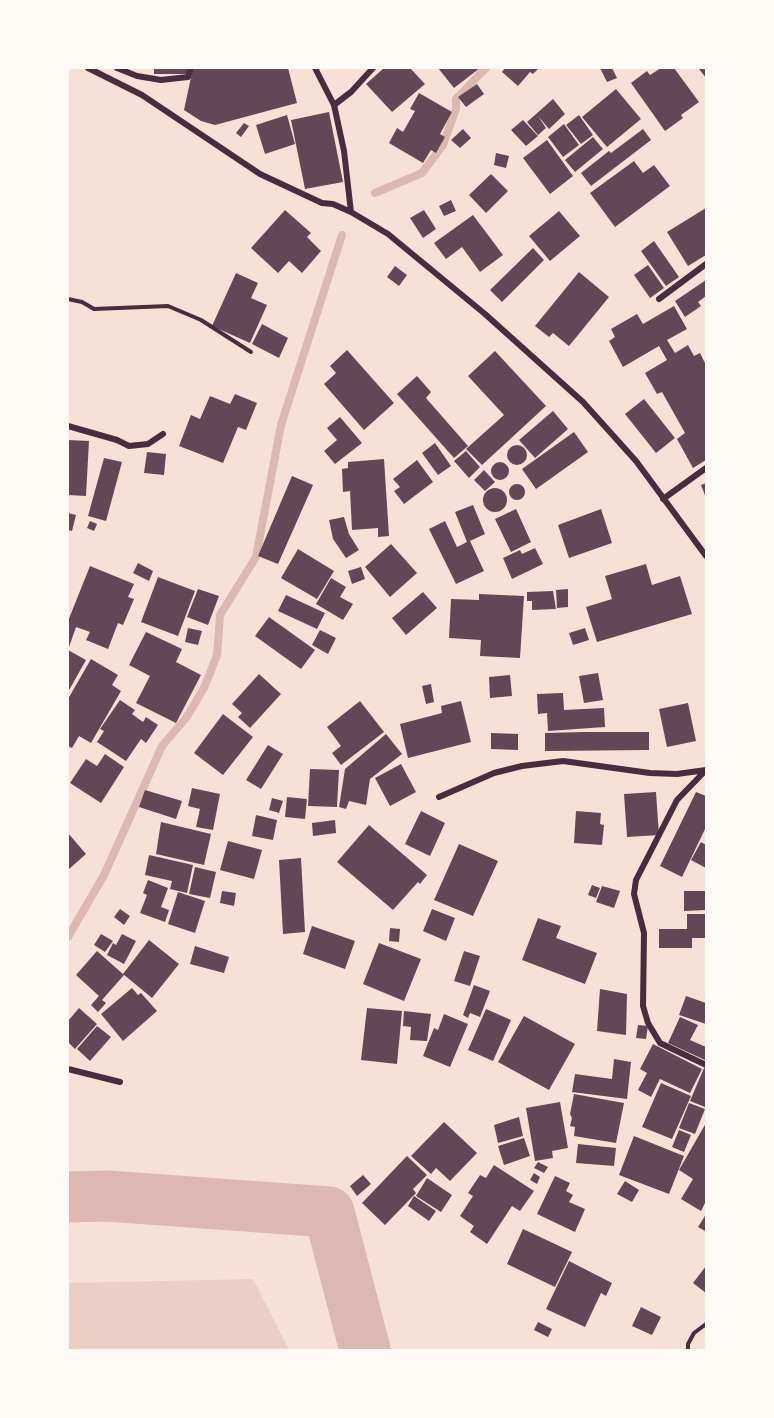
<!DOCTYPE html>
<style>
body{margin:0}
#map{position:relative;width:774px;height:1418px;overflow:hidden;background:#f7e1d7;font-family:"IBM Plex Sans",sans-serif}
canvas{display:block}
.frame{position:absolute;inset:0;border:69px solid #fffaf5;pointer-events:none}
</style>
<div id="map">
<canvas width="774" height="1418"></canvas>
<div class="frame"></div>
</div>
<script>
const c = document.querySelector('canvas').getContext('2d');
c.lineJoin = 'round';
function paint(path, color) {
  c.fillStyle = color;
  c.fill(path, 'evenodd');
}
function shape(rows) {
  const path = new Path2D();
  for (const r of rows) {
    if (r.length === 3) {
      path.moveTo(r[0] + r[2], r[1]);
      path.arc(r[0], r[1], r[2], 0, 2 * Math.PI);
      continue;
    }
    path.moveTo(r[0], r[1]);
    for (let i = 2; i < r.length; i += 2) path.lineTo(r[i], r[i + 1]);
  }
  return path;
}
function trace(path, color, width, dash) {
  c.strokeStyle = color;
  c.lineWidth = width;
  c.lineCap = dash ? 'butt' : 'round';
  c.setLineDash(dash || []);
  c.stroke(path);
}
const green = shape([
 [253,1279,289,1350,68,1350,68,1283]
]);
const stream = shape([
 [375,193,422,173,443,145,456,109,456,99,486,68],
 [68,937,104,875,162,746,186,718,204,688,217,655,220,615,256,557,281,425,342,235]
]);
const river = shape([
 [68,1197,107,1196,329,1212,365,1350]
]);
const building = shape([
 [154,68,188,68,188,74,154,74],
 [193,68,288,68,297,103,215,125,201,121,184,110],
 [384,68,410,68,425,84,392,112,366,84],
 [438,68,480,68,454,88],
 [505,68,539,68,533,74,530,72,518,86,502,72],
 [600,68,612,68,617,78,607,82],
 [661,68,674,68,699,102,681,115,683,118,665,131,631,83,647,71,650,75],
 [701,68,706,68,706,78,699,69],
 [477,84,484,94,466,107,458,97],
 [616,89,641,119,607,147,582,117],
 [419,93,452,112,440,134,445,137,436,153,431,150,423,163,389,143,397,128,403,132,415,111,410,109],
 [553,99,565,114,549,129,538,116,546,128,538,135,527,122],
 [329,112,343,182,305,189,291,120],
 [287,115,295,144,265,154,256,125],
 [579,115,593,135,581,144,566,125],
 [523,120,538,136,526,146,511,130],
 [244,123,249,126,241,137,236,133],
 [564,124,579,145,563,157,548,137],
 [463,129,471,138,460,148,451,140],
 [643,129,651,140,591,186,581,173,609,151,611,153],
 [593,137,603,149,575,172,565,160],
 [547,140,573,176,550,194,523,158],
 [496,153,509,156,506,168,494,165],
 [634,161,643,173,654,165,670,186,615,227,590,193],
 [491,174,508,191,486,213,469,195],
 [451,200,456,211,444,216,439,206],
 [706,208,706,255,688,266,667,232],
 [285,210,311,233,307,237,321,251,302,273,289,261,278,273,251,248],
 [424,210,436,229,423,238,410,218],
 [559,211,580,236,550,261,529,236],
 [473,215,503,255,480,272,462,247,446,259,434,243],
 [654,241,679,277,666,286,641,251],
 [533,248,544,260,502,302,490,290],
 [648,265,664,288,650,298,634,275],
 [395,266,407,275,399,286,387,277],
 [579,272,609,297,569,346,553,333,549,337,535,326],
 [236,273,258,283,251,298,267,305,250,343,212,326],
 [706,280,706,296,698,302,701,306,685,317,675,301],
 [674,306,687,329,667,340,675,353,688,345,694,356,700,353,706,365,706,460,693,468,677,439,685,433,662,392,657,394,645,373,667,360,659,346,623,367,609,341,615,337,611,329,637,314,643,324],
 [262,324,288,338,279,358,252,344],
 [347,350,394,403,364,430,324,384,336,373,330,366],
 [495,351,546,406,482,465,466,449,504,415,468,376],
 [417,376,431,392,426,398,468,446,454,458,397,394],
 [235,394,257,403,246,430,238,427,223,463,179,446,191,415,200,419,210,396,230,404],
 [644,399,675,438,656,453,625,414],
 [553,411,568,429,535,458,519,440],
 [340,417,362,443,335,464,324,451,337,440,327,428],
 [574,432,588,452,536,489,522,469],
 [68,440,89,441,86,496,68,495],
 [435,443,451,466,438,475,422,453],
 [517,455,10],
 [466,451,480,467,469,478,454,461],
 [147,452,166,454,164,475,144,473],
 [104,458,122,462,106,521,88,516],
 [384,459,389,536,378,537,378,528,352,530,350,491,343,492,342,469,348,468,348,462],
 [417,460,433,482,404,504,394,491,400,487,393,479],
 [500,471,9],
 [484,470,495,482,485,491,474,480],
 [292,476,313,485,278,564,258,556],
 [706,483,706,498,701,485],
 [517,492,8],
 [495,500,12],
 [473,505,485,534,470,541,484,571,456,584,429,529,445,521,457,547,467,542,455,512],
 [516,509,531,542,511,552,495,519],
 [601,509,612,543,569,558,558,525],
 [68,513,76,515,72,531,68,530],
 [344,517,349,534,359,550,346,558,333,539,329,520],
 [90,521,97,524,94,531,87,528],
 [391,544,417,573,390,597,365,567],
 [535,548,543,564,512,579,503,558,520,550,522,554],
 [298,549,334,571,317,599,281,578],
 [138,563,153,571,149,581,133,573],
 [646,564,652,585,680,576,692,614,597,642,586,607,612,599,605,576],
 [90,566,134,584,128,597,134,599,123,625,118,623,108,649,86,640,90,632,76,627,68,650,86,660,68,692,68,621],
 [361,567,365,579,352,584,348,571],
 [158,577,195,591,178,636,141,622],
 [331,578,346,587,340,597,353,604,343,620,316,604],
 [198,589,219,596,208,625,187,617],
 [568,589,568,607,557,608,556,590],
 [553,591,556,609,532,610,532,601,527,601,527,592],
 [423,592,437,608,406,635,392,618],
 [479,594,524,596,520,658,480,656,481,640,449,638,451,599,479,600],
 [286,595,325,613,317,629,278,611],
 [269,617,315,650,301,669,255,636],
 [188,628,202,631,198,645,185,642],
 [585,628,589,640,573,645,569,633],
 [320,630,336,638,328,654,312,645],
 [146,632,182,649,176,662,201,675,176,723,136,703,150,676,129,665],
 [91,659,118,675,112,685,121,691,91,743,79,736,72,748,68,746,68,699],
 [598,673,603,700,584,703,579,676],
 [259,674,281,694,250,728,238,717,242,713,232,704],
 [510,675,512,696,490,698,489,677],
 [431,684,434,702,426,704,422,686],
 [563,693,564,710,604,708,605,727,548,731,547,713,538,714,537,694],
 [120,700,135,710,132,714,143,722,146,717,158,725,146,743,141,739,126,761,97,742,104,731,100,729],
 [360,701,384,732,341,765,332,753,341,746,327,727],
 [461,701,471,742,408,758,400,724,442,713,441,706],
 [688,703,696,741,667,747,659,709],
 [223,714,253,737,223,775,194,753],
 [583,732,649,732,649,750,545,751,545,733],
 [491,733,518,734,518,750,491,749],
 [386,734,402,754,370,779,366,805,349,801,346,809,339,807,345,769],
 [268,745,283,754,261,789,246,780],
 [105,754,124,767,101,803,70,783,86,759,97,766],
 [401,764,416,792,390,806,375,778],
 [310,769,339,770,337,807,308,806],
 [192,788,220,794,213,830,196,827,200,809,188,806],
 [145,790,182,801,176,819,139,807],
 [656,792,659,835,627,837,624,794],
 [696,792,706,796,706,827,682,877,660,866],
 [287,797,307,799,305,819,285,817],
 [272,798,283,801,279,813,269,810],
 [421,811,445,823,430,856,405,844],
 [576,811,601,813,600,824,604,825,602,845,574,843],
 [256,815,277,820,273,840,252,836],
 [335,820,336,833,313,836,312,823],
 [161,822,211,834,204,865,156,854],
 [369,825,427,875,420,884,418,882,393,910,337,862],
 [68,833,86,854,68,870],
 [228,841,262,850,254,879,220,870],
 [701,842,706,845,706,868,691,860],
 [459,844,498,861,473,916,434,900],
 [149,855,193,865,187,893,170,889,172,881,145,875],
 [301,858,305,932,283,934,279,860],
 [195,867,216,872,210,898,189,894],
 [148,880,168,888,161,907,169,910,165,922,140,913,147,895,143,893],
 [592,885,600,888,596,898,588,895],
 [602,886,620,891,614,908,596,902],
 [222,891,236,893,234,906,220,903],
 [684,891,706,891,706,910,684,911],
 [178,892,205,901,195,933,168,924],
 [120,909,130,916,124,925,114,917],
 [432,909,455,918,446,941,423,931],
 [687,914,706,914,706,938,692,938,692,948,659,948,659,929,687,929],
 [538,918,561,926,556,938,597,953,585,984,522,960],
 [312,926,355,941,345,969,303,954],
 [390,928,400,929,399,942,389,941],
 [101,934,113,941,105,952,94,945],
 [122,934,136,941,124,964,107,955,113,943,116,945],
 [149,940,179,964,152,998,123,974],
 [379,943,421,959,404,1001,363,984],
 [195,946,229,957,224,973,190,964],
 [97,951,124,975,102,1000,106,1003,98,1012,91,1005,99,996,76,975],
 [464,951,480,956,470,986,454,981],
 [474,985,490,991,480,1017,470,1013,468,1018,463,1015],
 [132,988,138,995,141,993,157,1011,123,1041,101,1014],
 [600,989,627,994,626,1035,597,1031],
 [686,996,706,1003,706,1024,679,1015],
 [79,1008,97,1024,75,1049,68,1042,68,1021],
 [367,1008,402,1011,397,1064,361,1060],
 [486,1009,511,1020,493,1061,468,1050],
 [404,1011,431,1014,427,1041,410,1040,411,1027,403,1026],
 [444,1014,468,1024,450,1067,423,1056,434,1028,438,1030],
 [524,1016,575,1044,549,1090,498,1062],
 [680,1017,698,1025,690,1040,706,1047,705,1060,668,1043],
 [638,1025,648,1026,646,1039,636,1038],
 [97,1026,111,1037,90,1061,77,1049],
 [653,1044,702,1069,690,1093,660,1079,651,1097,638,1090,647,1073,640,1069],
 [614,1059,631,1062,627,1099,572,1092,575,1074,612,1079],
 [704,1068,706,1069,706,1103,705,1107,690,1101],
 [661,1083,691,1096,672,1139,642,1127],
 [574,1094,624,1103,616,1143,574,1136,575,1127,570,1126,572,1118,570,1114],
 [560,1102,568,1148,552,1151,553,1158,535,1161,526,1108],
 [689,1103,705,1109,695,1134,679,1128],
 [519,1117,523,1136,498,1143,494,1125],
 [444,1122,477,1153,450,1181,436,1168,431,1174,411,1156],
 [706,1123,706,1201,701,1211,681,1199,693,1179,679,1170],
 [679,1130,691,1135,684,1152,672,1147],
 [634,1136,684,1156,669,1194,619,1175],
 [524,1138,530,1156,504,1165,498,1146],
 [578,1144,616,1148,614,1166,576,1163],
 [407,1156,427,1175,413,1189,416,1193,385,1225,362,1203],
 [538,1162,548,1167,544,1173,534,1168],
 [494,1165,534,1191,520,1211,512,1206,487,1244,470,1232,474,1226,460,1216,473,1196,468,1193,480,1175,486,1178],
 [534,1173,540,1177,537,1184,530,1180],
 [363,1175,371,1184,357,1196,350,1186],
 [555,1176,570,1183,566,1191,573,1195,569,1202,585,1209,575,1232,537,1214],
 [427,1178,452,1195,441,1212,416,1196],
 [625,1181,639,1190,632,1202,617,1194],
 [414,1196,436,1211,429,1221,408,1206],
 [705,1216,706,1229,705,1231,698,1227],
 [523,1229,572,1252,555,1287,507,1264],
 [569,1261,612,1283,606,1296,601,1293,585,1327,546,1309],
 [706,1266,706,1293,693,1283],
 [641,1307,661,1317,652,1335,632,1326],
 [538,1322,552,1329,548,1337,534,1330]
]);
const path = shape([
 [68,299,82,302,94,309,168,306,201,320,251,352],
 [688,1350,688,1344,694,1333,706,1324]
]);
const minor = shape([
 [88,68,142,95,260,174,322,203,333,204,351,212,388,234,485,314,583,402,636,461,706,556],
 [117,68,137,76,161,80,188,77,191,68],
 [315,68,334,105,344,151,351,212],
 [334,105,351,92,373,68],
 [659,299,706,264],
 [68,426,117,440,129,446,148,444,163,434],
 [663,499,706,468],
 [705,771,677,800,636,880,634,894,644,933,643,1006,648,1023,660,1043,706,1065],
 [439,797,494,773,522,766,563,761,650,773,677,774,706,770],
 [68,1069,120,1082]
]);
paint(green, '#ebcfc5');
trace(stream, '#dcb8b0', 8);
trace(river, '#dcb8b0', 51);
paint(building, '#644757');
trace(path, '#4a2c40', 4);
trace(minor, '#4a2c40', 6);
</script>
